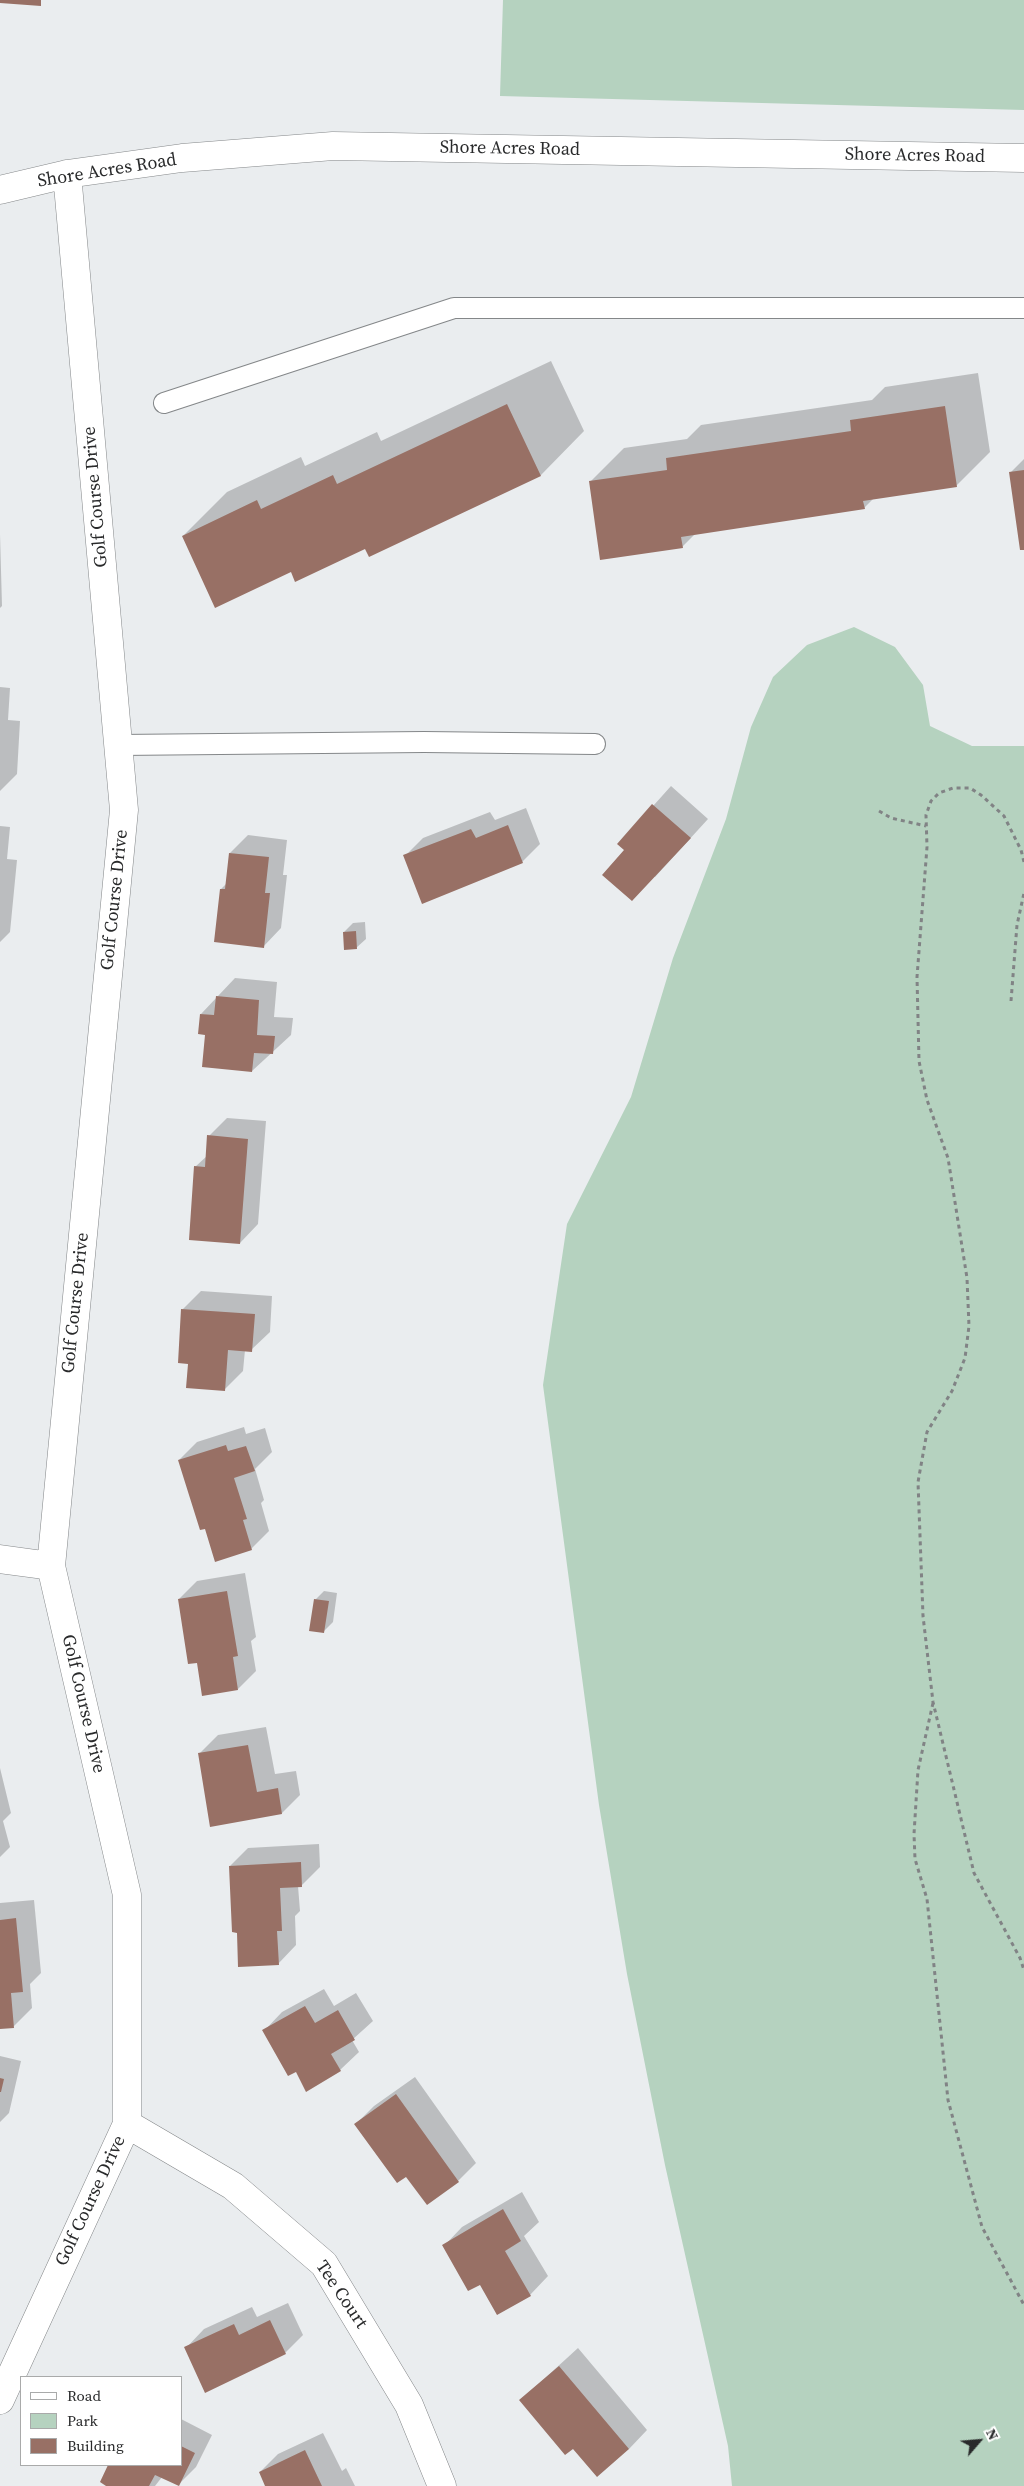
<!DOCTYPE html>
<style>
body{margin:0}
#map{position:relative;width:1024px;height:2486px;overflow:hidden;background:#eaedef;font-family:"Source Serif 4",serif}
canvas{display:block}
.legend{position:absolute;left:20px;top:2376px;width:162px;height:90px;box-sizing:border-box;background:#fff;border:1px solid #a9aaaa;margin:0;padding:6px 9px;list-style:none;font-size:15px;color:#292a2b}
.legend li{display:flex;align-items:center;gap:10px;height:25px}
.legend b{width:25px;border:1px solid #a9aaaa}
.north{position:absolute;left:954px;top:2416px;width:50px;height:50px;-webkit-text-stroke:4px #fff;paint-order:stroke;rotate:63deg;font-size:14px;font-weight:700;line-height:20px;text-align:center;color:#292a2b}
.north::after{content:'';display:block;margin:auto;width:18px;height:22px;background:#292a2b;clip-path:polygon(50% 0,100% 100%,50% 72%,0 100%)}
</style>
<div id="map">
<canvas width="1024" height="2486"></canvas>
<ul class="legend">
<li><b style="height:6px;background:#fff"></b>Road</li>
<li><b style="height:14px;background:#b5d2bf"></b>Park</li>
<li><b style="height:14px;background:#987065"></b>Building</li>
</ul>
<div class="north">N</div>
</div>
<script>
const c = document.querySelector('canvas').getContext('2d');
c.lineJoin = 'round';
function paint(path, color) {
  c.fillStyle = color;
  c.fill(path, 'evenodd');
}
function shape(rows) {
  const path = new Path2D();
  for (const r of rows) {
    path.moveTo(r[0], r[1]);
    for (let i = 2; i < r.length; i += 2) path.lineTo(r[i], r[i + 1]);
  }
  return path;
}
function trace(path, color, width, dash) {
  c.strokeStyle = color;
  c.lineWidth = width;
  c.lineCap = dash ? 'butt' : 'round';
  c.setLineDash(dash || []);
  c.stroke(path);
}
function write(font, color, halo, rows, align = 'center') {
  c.font = font + ' "Source Serif 4",serif';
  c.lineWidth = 4;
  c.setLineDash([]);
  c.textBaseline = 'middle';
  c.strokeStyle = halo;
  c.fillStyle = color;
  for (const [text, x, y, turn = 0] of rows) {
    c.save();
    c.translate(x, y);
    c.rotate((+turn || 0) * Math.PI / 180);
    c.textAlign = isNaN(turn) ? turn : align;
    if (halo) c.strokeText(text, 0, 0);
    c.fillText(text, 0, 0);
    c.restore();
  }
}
const green = shape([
 [503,0,1024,0,1024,110,500,96],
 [854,627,895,647,923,685,930,726,972,746,1024,746,1024,2486,732,2486,728,2446,665,2165,627,1974,599,1805,543,1385,567,1224,631,1097,673,958,726,819,751,727,773,677,807,645]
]);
const shadow = shape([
 [551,361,584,431,541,475,369,555,365,548,291,570,183,536,227,492,301,457,305,466,377,432,381,441],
 [978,373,990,452,956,486,874,498,864,508,695,534,682,547,590,482,624,448,687,439,701,425,872,400,885,387],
 [1024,459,1024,549,1010,473],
 [0,534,2,606,0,608],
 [0,687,10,688,8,720,20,721,17,774,0,791],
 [671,786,708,819,655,877,619,844],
 [526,808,540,844,522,862,405,856,423,838,490,812,495,820],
 [0,826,10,827,7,859,17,860,10,932,0,942],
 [248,835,287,840,283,875,287,875,281,928,263,947,221,889,226,884,230,853],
 [365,922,366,939,356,948,344,932,353,923],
 [235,978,277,982,274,1017,293,1018,291,1035,252,1071,206,1034,201,1014],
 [227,1118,266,1121,258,1224,240,1243,195,1167,208,1155,209,1136],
 [201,1291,272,1296,270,1332,251,1350,245,1350,243,1371,225,1389,190,1363,183,1309],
 [244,1427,246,1434,265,1428,272,1452,255,1469,264,1500,261,1503,269,1531,251,1549,206,1527,179,1460,197,1442],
 [245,1573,256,1637,251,1641,256,1671,238,1689,198,1662,179,1599,197,1581],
 [324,1591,337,1593,333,1622,324,1631,315,1600],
 [266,1727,275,1774,296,1771,300,1795,282,1813,211,1825,199,1754,218,1735],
 [0,1768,11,1813,3,1821,10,1847,0,1857],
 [319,1844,320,1867,301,1886,298,1886,300,1911,295,1916,296,1945,278,1964,238,1932,230,1866,248,1848],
 [34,1900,41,1973,30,1984,32,2008,14,2026,0,2028,0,1903],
 [324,1989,334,2006,356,1993,373,2021,352,2040,359,2052,340,2070,264,2031,282,2012],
 [0,2056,21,2061,9,2113,0,2122],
 [415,2077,476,2163,458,2181,407,2175,356,2124,374,2106],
 [522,2192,539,2222,524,2236,548,2276,530,2295,481,2283,444,2246,462,2227],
 [288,2303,303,2335,285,2353,186,2348,204,2329,252,2307,257,2317],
 [578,2348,647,2430,629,2449,573,2447,521,2400],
 [181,2419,212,2435,196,2467,178,2485,162,2477,155,2486,107,2486,101,2481,110,2465,181,2465],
 [323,2433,342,2471,346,2468,355,2486,267,2486,260,2472,278,2454]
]);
const building = shape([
 [0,0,41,0,41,6,0,3],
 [507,404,541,476,369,557,365,549,295,582,291,572,215,608,182,536,257,500,261,509,333,475,337,484],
 [945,406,957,487,863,501,865,509,681,537,683,548,600,560,589,481,667,470,666,458,851,431,850,420],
 [1024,470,1024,550,1020,550,1009,472],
 [652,804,691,838,632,901,602,875,624,850,617,844],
 [508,825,523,863,422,904,403,855,471,829,476,838],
 [229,853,269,857,265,893,270,893,264,948,214,942,220,889,225,889],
 [356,931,357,949,344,950,343,932],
 [216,996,259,1000,257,1035,275,1036,273,1054,254,1053,252,1072,202,1067,205,1035,198,1034,200,1014,214,1015],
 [207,1135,248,1139,240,1244,189,1240,194,1166,205,1167],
 [181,1309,255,1314,252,1352,228,1350,225,1391,186,1388,188,1364,178,1363],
 [226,1445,228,1451,246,1446,255,1471,234,1478,247,1519,243,1520,252,1550,215,1562,205,1529,200,1530,178,1460],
 [227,1591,238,1656,233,1657,238,1690,202,1696,197,1663,188,1664,178,1599],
 [314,1599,329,1601,324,1633,309,1631],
 [248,1745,257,1792,278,1788,282,1814,210,1827,198,1753],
 [301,1862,302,1887,280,1888,282,1931,277,1931,279,1965,238,1967,237,1933,232,1932,229,1866],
 [16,1918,23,1992,11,1993,14,2028,0,2029,0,1920],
 [305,2006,315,2023,338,2010,355,2040,331,2054,341,2071,306,2092,296,2072,288,2076,262,2030],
 [0,2078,4,2079,1,2092,0,2092],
 [396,2094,459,2182,427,2205,406,2177,397,2183,354,2124],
 [503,2209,521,2241,505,2251,531,2296,497,2315,480,2285,468,2291,442,2245],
 [270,2320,286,2354,205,2393,184,2347,234,2324,239,2335],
 [559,2366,629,2449,597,2477,573,2449,565,2455,519,2400],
 [181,2446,195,2453,179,2486,155,2475,149,2486,106,2486,100,2482,108,2465,181,2465],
 [305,2450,322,2486,265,2486,259,2472]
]);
const path = shape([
 [879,811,891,818,926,826],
 [1024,862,1021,850,1004,816,981,795,970,788,953,788,939,793,931,801,926,815,927,847,917,977,919,1061,927,1100,948,1158,967,1278,969,1326,965,1358,952,1391,927,1432,918,1482,923,1616,933,1702,974,1873,1020,1958,1024,1970],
 [1011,1001,1017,925,1024,893],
 [933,1703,918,1770,914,1834,915,1859,927,1899,948,2100,982,2227,1024,2305]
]);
const service = shape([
 [164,403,454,308,1024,308],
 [119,745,424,742,595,744]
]);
const minor = shape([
 [0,190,67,174,182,158,333,146,1024,158],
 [0,1559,51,1566],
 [127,2124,233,2186,324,2264,409,2405,442,2486],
 [0,2400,127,2124,127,1895,51,1566,124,810,67,174]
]);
const streetNames = [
 ["Shore Acres Road",510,149,1],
 ["Shore Acres Road",915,156,1],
 ["Shore Acres Road",107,171,-9],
 ["Golf Course Drive",96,497,-95],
 ["Golf Course Drive",115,900,-84],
 ["Golf Course Drive",76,1303,-84],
 ["Golf Course Drive",83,1704,77],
 ["Golf Course Drive",91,2201,-65],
 ["Tee Court",341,2295,56]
];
paint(green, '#b5d2bf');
paint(shadow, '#0003');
paint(building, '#987065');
trace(service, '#848789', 22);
trace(minor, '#848789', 29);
trace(path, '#818385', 3, [4, 4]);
trace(service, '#fff', 20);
trace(minor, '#fff', 28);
write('18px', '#292a2b', '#fff', streetNames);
</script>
